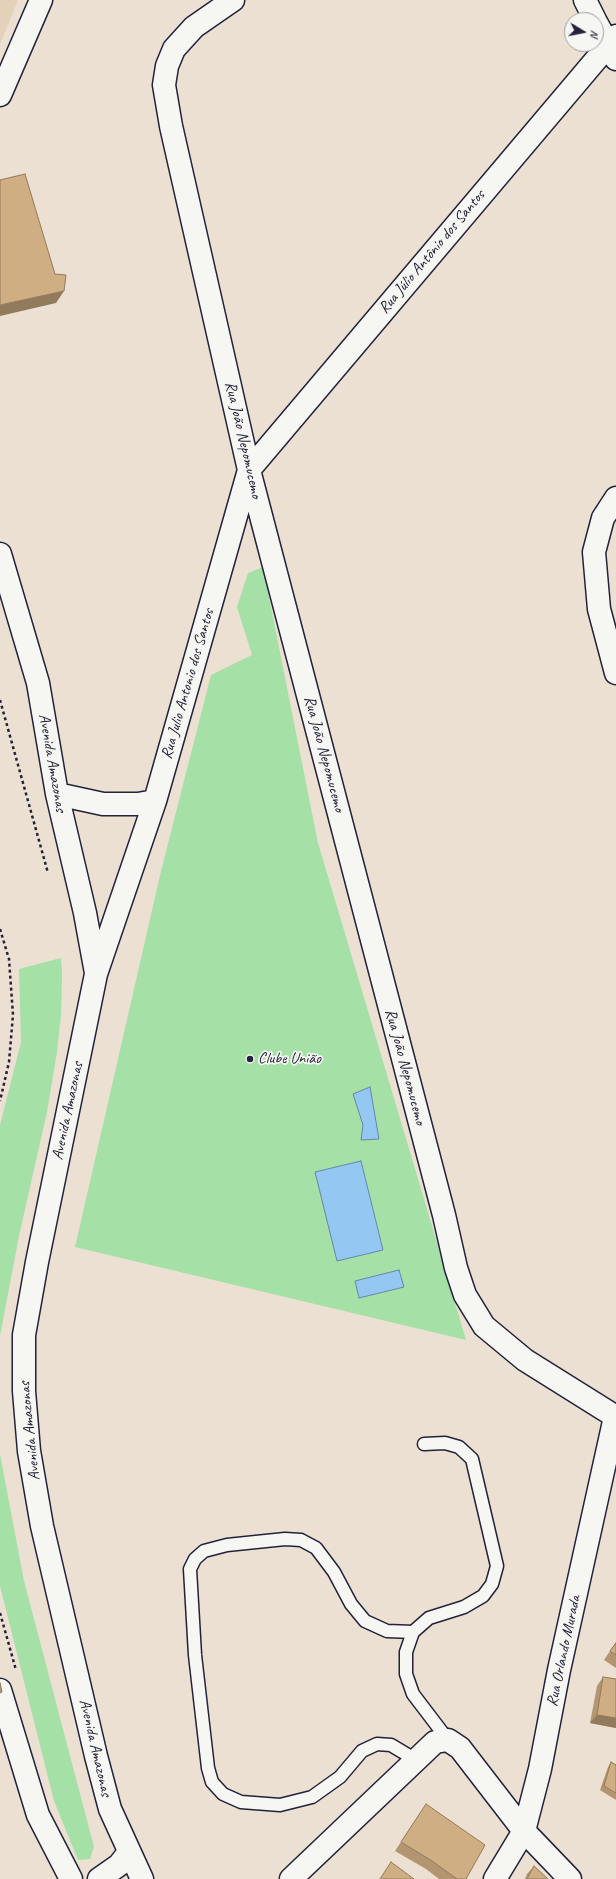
<!DOCTYPE html>
<meta charset="utf-8">
<style>
body{margin:0}
#map{position:relative;width:616px;height:1879px;overflow:hidden;background:#ebe0d1;font-family:Caveat,sans-serif}
canvas{display:block}
.north{position:absolute;left:564px;top:12px;width:40px;height:40px;box-sizing:border-box;background:#f6f6f2;border:1px solid #a1a1a9;border-radius:50%;rotate:100deg;font-size:11px;font-weight:700;line-height:16px;text-align:center;color:#22223b}
.north::after{content:'';display:block;margin:auto;width:14px;height:18px;background:#22223b;clip-path:polygon(50% 0,100% 100%,50% 72%,0 100%)}
</style>
<div id="map">
<canvas width="616" height="1879"></canvas>
<div class="north">N</div>
</div>
<script>
const c = document.querySelector('canvas').getContext('2d');
c.lineJoin = 'round';
function paint(path, color) {
  c.fillStyle = color;
  c.fill(path, 'evenodd');
}
function shape(rows) {
  const path = new Path2D();
  for (const r of rows) {
    path.moveTo(r[0], r[1]);
    for (let i = 2; i < r.length; i += 2) path.lineTo(r[i], r[i + 1]);
  }
  return path;
}
function trace(path, color, width, dash) {
  c.strokeStyle = color;
  c.lineWidth = width;
  c.lineCap = dash ? 'butt' : 'round';
  c.setLineDash(dash || []);
  c.stroke(path);
}
function write(font, color, halo, rows, align = 'center') {
  c.font = font + ' Caveat,sans-serif';
  c.lineWidth = 3.5;
  c.setLineDash([]);
  c.textBaseline = 'middle';
  c.strokeStyle = halo;
  c.fillStyle = color;
  for (const [text, x, y, turn = 0] of rows) {
    c.save();
    c.translate(x, y);
    c.rotate((+turn || 0) * Math.PI / 180);
    c.textAlign = isNaN(turn) ? turn : align;
    if (halo) c.strokeText(text, 0, 0);
    c.fillText(text, 0, 0);
    c.restore();
  }
}
const built = shape([
 [0,0,18,0,0,44]
]);
const green = shape([
 [263,567,318,843,466,1340,75,1247,161,871,211,675,252,655,237,607,248,573],
 [61,958,62,974,61,1015,57,1052,47,1112,19,1236,0,1336,0,1125,21,1042,19,969],
 [0,1454,24,1581,94,1847,90,1859,78,1860,54,1801,0,1586]
]);
const water = shape([
 [370,1087,379,1139,361,1140,363,1125,353,1094,370,1087],
 [361,1161,383,1250,337,1261,315,1172,361,1161],
 [399,1270,404,1287,359,1298,355,1281,399,1270]
]);
const path = shape([
 [0,700,48,873],
 [0,929,9,959,13,1015,9,1062,0,1101],
 [0,1613,16,1670]
]);
const lane = shape([
 [424,1444,445,1443,459,1447,472,1459,497,1566,492,1584,483,1596,464,1607,429,1618,413,1632,406,1652,406,1674,413,1694,448,1740],
 [413,1632,387,1631,365,1621,351,1604,334,1572,316,1548,301,1540,285,1539,227,1545,204,1551,195,1559,190,1569,195,1655,208,1768,212,1782,223,1794,241,1802,280,1805,312,1797,340,1777,362,1751,377,1744,391,1745,416,1760]
]);
const street = shape([
 [233,0,194,27,174,49,167,66,164,85,171,126,249,470,444,1215,456,1268,465,1295,484,1326,525,1360,616,1417],
 [585,0,595,20],
 [596,22,616,59],
 [0,95,41,0],
 [616,498,603,518,594,552,599,609,616,673],
 [0,554,38,683,57,794,85,913,96,973],
 [57,794,103,804,138,804,155,801],
 [0,1690,38,1815,71,1879],
 [99,1879,119,1865,129,1852],
 [142,1879,110,1809,96,1756,42,1526,29,1451,24,1391,24,1335,37,1262,96,974,155,801,249,470,616,36],
 [291,1879,435,1742,448,1740,460,1748,524,1831,570,1879],
 [495,1879,524,1831,540,1769,559,1670,615,1417]
]);
const wall = shape([
 [616,1642,616,1668,604,1660],
 [603,1677,616,1728,590,1723,597,1686],
 [611,1762,616,1765,616,1800,600,1790,608,1767],
 [420,1813,466,1879,439,1879,426,1869,395,1851],
 [534,1866,548,1879,525,1879,527,1874]
]);
const shadedWall = shape([
 [64,291,56,303,0,316,0,305],
 [597,1715,616,1718,616,1728,590,1723]
]);
const building = shape([
 [25,174,55,274,66,275,64,291,0,305,0,180,25,174],
 [616,1643,616,1655,610,1651,616,1643],
 [603,1677,616,1679,616,1718,597,1715,603,1677],
 [0,1683,2,1692,0,1693,0,1683],
 [611,1762,616,1765,616,1793,604,1786,611,1762],
 [426,1804,485,1845,466,1879,457,1879,432,1861,401,1842,426,1804],
 [391,1862,414,1879,380,1879,391,1862],
 [534,1866,548,1879,527,1879,534,1866]
]);
const markers = [
 [250,1059,4,"#22223b"]
];
const streetNames = [
 ["Rua Júlio Antônio dos Santos",432,252,-50],
 ["Rua João Nepomucemo",243,440,77],
 ["Rua Julio Antonio dos Santos",188,684,-74],
 ["Rua João Nepomucemo",324,754,75],
 ["Avenida Amazonas",52,763,80],
 ["Rua João Nepomucemo",405,1067,75],
 ["Avenida Amazonas",68,1111,-78],
 ["Avenida Amazonas",30,1431,-96],
 ["Rua Orlando Murada",564,1651,-78],
 ["Avenida Amazonas",95,1748,77]
];
const poiNames = [
 ["Clube União",258,1059]
];
paint(built, '#e3d1ba');
paint(green, '#a5e1a7');
paint(water, '#94c8f2');
trace(water, '#6686a9', 1);
trace(lane, '#22223b', 15);
trace(street, '#22223b', 25);
trace(path, '#22223b', 2.5, [3, 3]);
trace(lane, '#f6f6f2', 12);
trace(street, '#f6f6f2', 22);
paint(wall, '#b39671');
paint(shadedWall, '#927a5c');
paint(building, '#d0ae83');
trace(building, '#927a5c', 1);
for (const [x, y, r, color] of markers) {
  const dot = new Path2D();
  dot.arc(x, y, r, 0, 2 * Math.PI);
  c.fillStyle = color;
  c.fill(dot);
  trace(dot, '#f6f6f2', 1.5);
}
write('16px', '#22223b', '#f6f6f2', streetNames);
write('16px', '#22223b', '#f6f6f2', poiNames, 'left');
</script>
